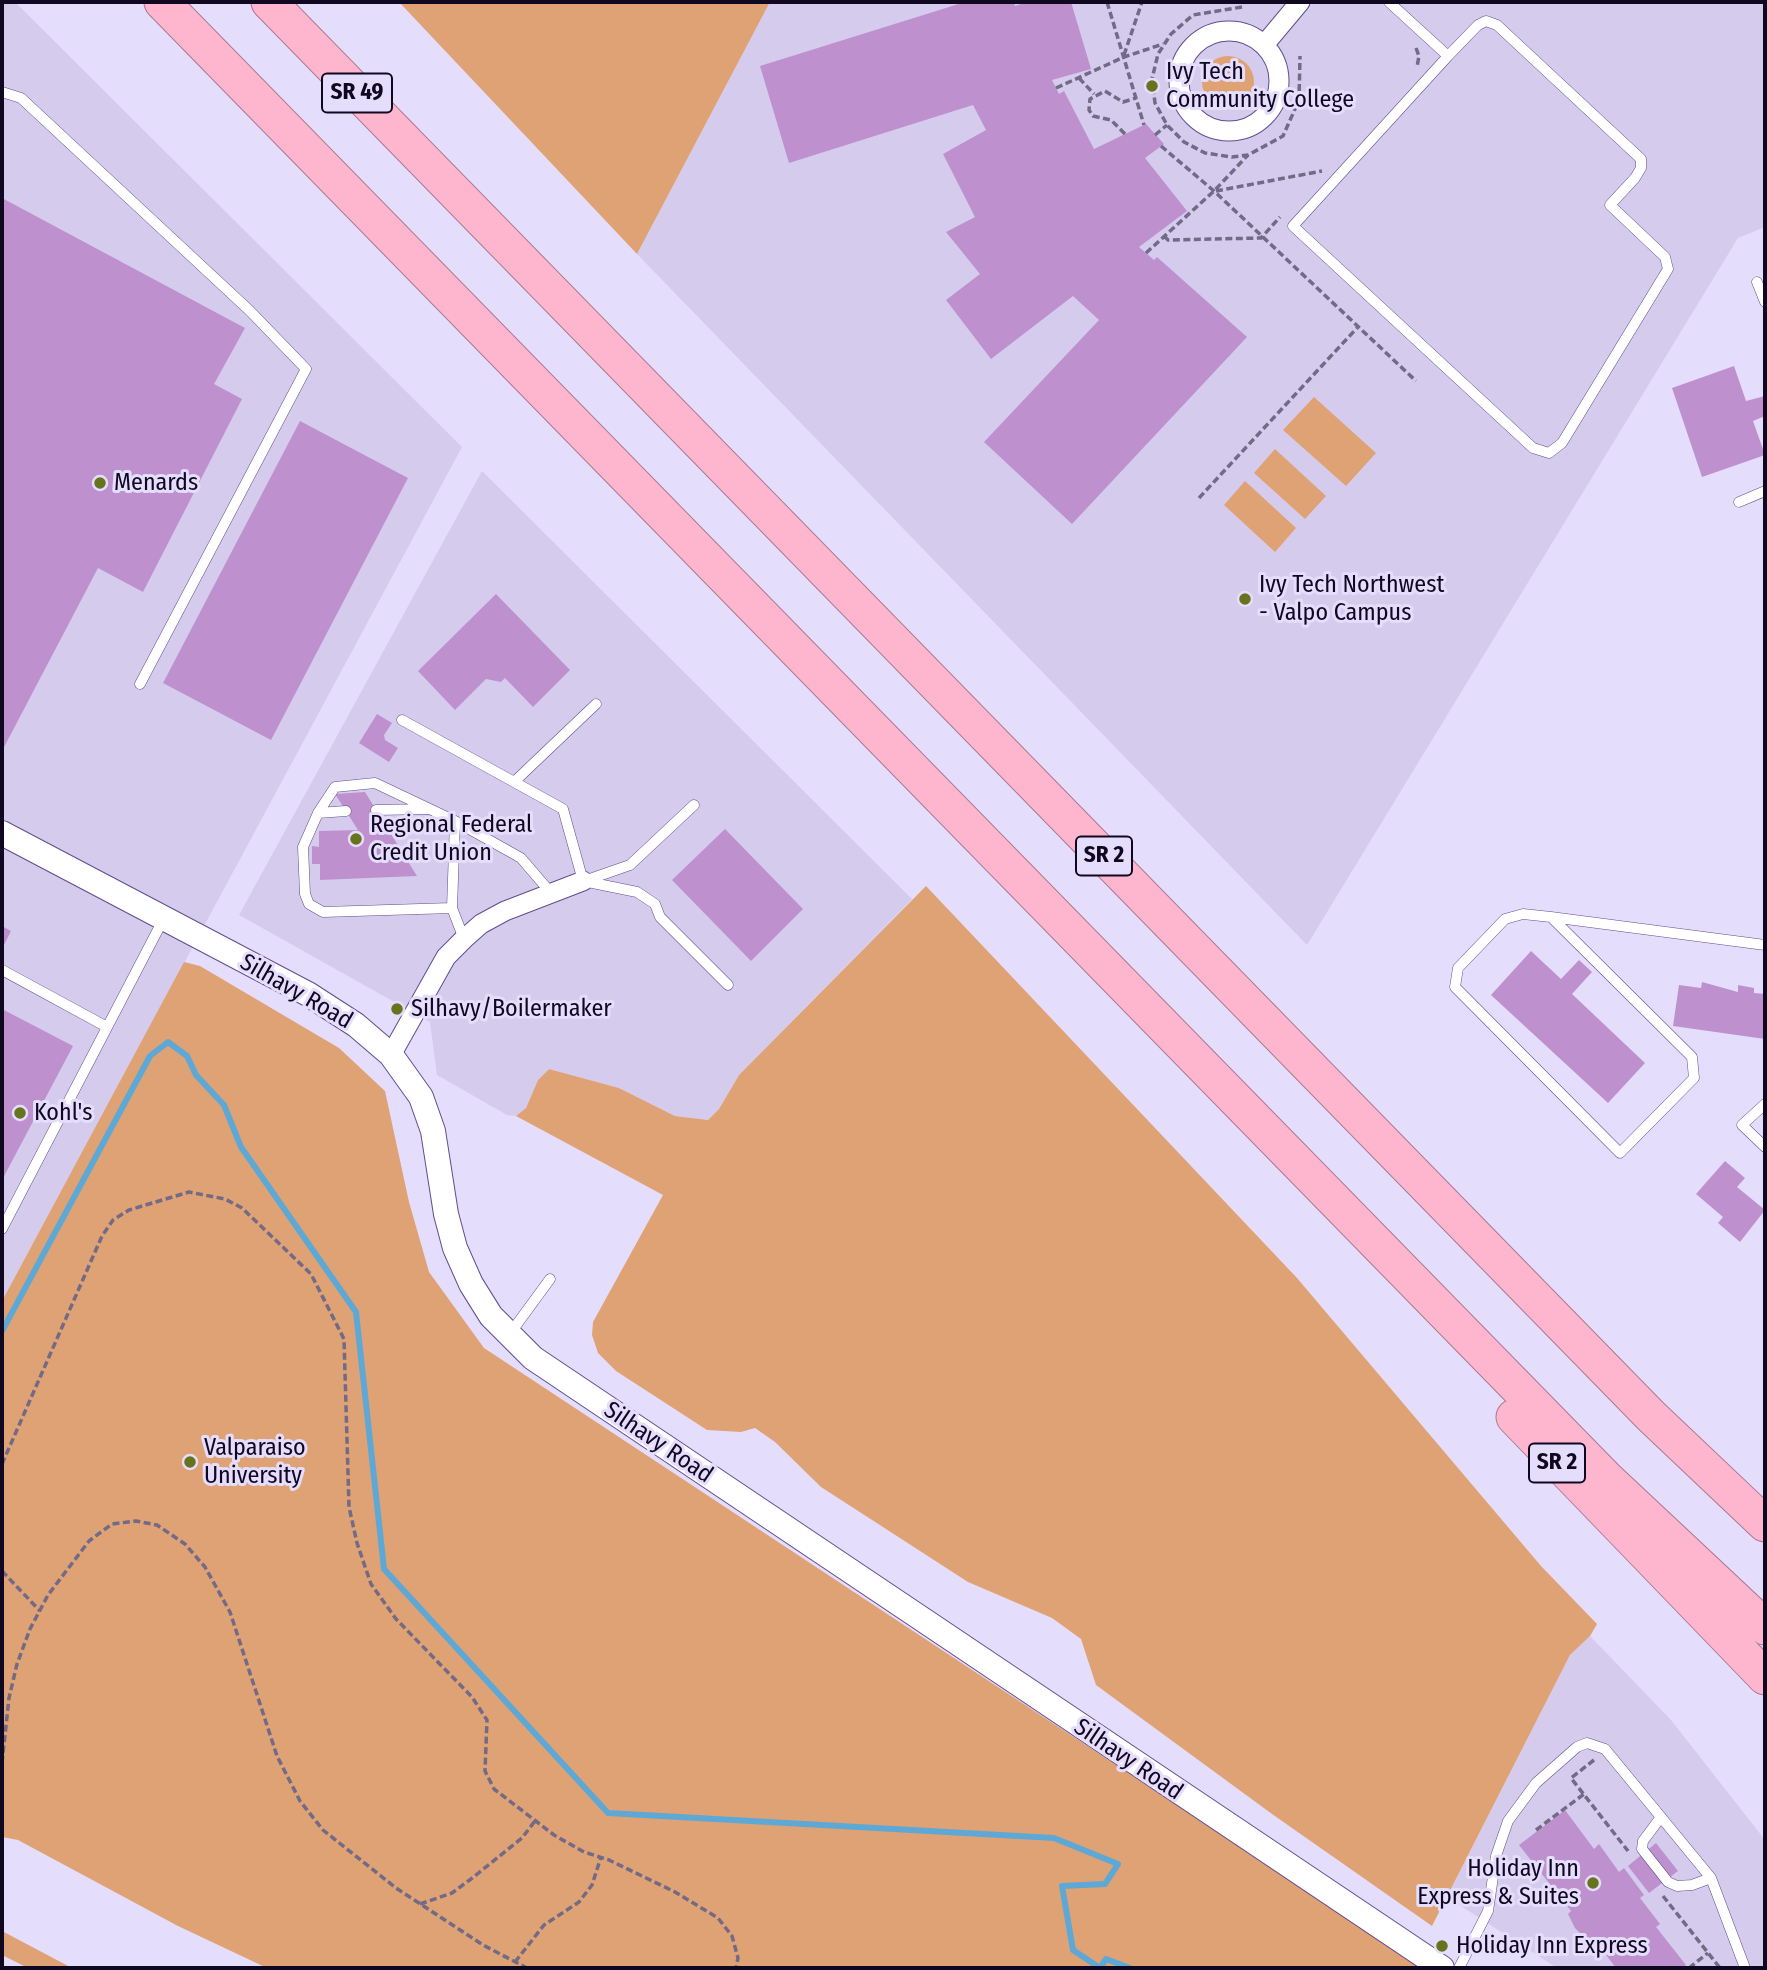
<!DOCTYPE html>
<style>
body{margin:0}
#map{position:relative;width:1767px;height:1970px;overflow:hidden;background:#e5ddfc;font-family:"Fira Sans Condensed",sans-serif}
canvas{display:block}
.frame{position:absolute;inset:0;border:4px solid #100721;pointer-events:none}
</style>
<div id="map">
<canvas width="1767" height="1970"></canvas>
<div class="frame"></div>
</div>
<script>
const c = document.querySelector('canvas').getContext('2d');
c.lineJoin = 'round';
function paint(path, color) {
  c.fillStyle = color;
  c.fill(path, 'evenodd');
}
function shape(rows) {
  const path = new Path2D();
  for (const r of rows) {
    if (r.length === 3) {
      path.moveTo(r[0] + r[2], r[1]);
      path.arc(r[0], r[1], r[2], 0, 2 * Math.PI);
      continue;
    }
    path.moveTo(r[0], r[1]);
    for (let i = 2; i < r.length; i += 2) path.lineTo(r[i], r[i + 1]);
  }
  return path;
}
function trace(path, color, width, dash) {
  c.strokeStyle = color;
  c.lineWidth = width;
  c.lineCap = dash ? 'butt' : 'round';
  c.setLineDash(dash || []);
  c.stroke(path);
}
function write(font, color, halo, rows, align = 'center') {
  c.font = font + ' "Fira Sans Condensed",sans-serif';
  c.lineWidth = 6;
  c.setLineDash([]);
  c.textBaseline = 'middle';
  c.strokeStyle = halo;
  c.fillStyle = color;
  for (const [text, x, y, turn = 0] of rows) {
    c.save();
    c.translate(x, y);
    c.rotate((+turn || 0) * Math.PI / 180);
    c.textAlign = isNaN(turn) ? turn : align;
    if (halo) c.strokeText(text, 0, 0);
    c.fillText(text, 0, 0);
    c.restore();
  }
}
const built = shape([
 [2,2,15,2,462,447,2,1301],
 [770,2,1765,2,1765,227,1738,238,1307,945,637,254],
 [482,471,912,899,739,1075,719,1109,708,1120,675,1116,619,1088,549,1069,538,1080,526,1108,516,1116,507,1115,437,1075,430,1022,239,915],
 [1590,1636,1671,1720,1765,1840,1765,1968,1557,1968,1447,1897,1570,1655]
]);
const green = shape([
 [399,2,770,2,637,254],
 [1228,82,26],
 [1314,397,1376,453,1346,486,1283,430],
 [1275,449,1326,496,1305,519,1254,473],
 [1245,481,1296,528,1275,552,1224,505],
 [926,886,1297,1278,1541,1566,1597,1624,1590,1636,1570,1655,1432,1926,1272,1814,1096,1685,1081,1639,1052,1618,968,1582,821,1487,775,1442,755,1428,741,1432,707,1430,616,1371,598,1353,592,1335,593,1322,663,1195,516,1116,526,1108,538,1080,549,1069,619,1088,675,1116,708,1120,719,1109,739,1075],
 [184,962,200,966,339,1048,385,1091,409,1202,429,1272,484,1348,1424,1968,267,1968,178,1926,18,1840,2,1837,2,1301],
 [2,1931,72,1968,28,1968,2,1955]
]);
const stream = shape([
 [2,1331,150,1056,168,1042,187,1056,196,1075,224,1105,241,1147,356,1312,384,1569,608,1813,1054,1838,1118,1864,1105,1884,1062,1886,1073,1950,1100,1968,1106,1959,1130,1968]
]);
const building = shape([
 [965,2,1014,2,1015,6,1027,2,1071,2,1091,69,1052,80,1059,94,1064,91,1094,149,1146,124,1164,144,1145,158,1187,211,1139,247,1154,260,1157,257,1247,337,1072,524,984,442,1099,320,1073,296,991,359,946,300,980,274,946,232,975,217,943,154,986,130,973,105,789,163,760,66],
 [2,198,245,328,214,384,242,399,143,592,98,568,2,751],
 [1734,366,1746,401,1765,396,1765,416,1753,421,1765,455,1702,477,1672,388],
 [300,421,408,478,271,740,163,683],
 [496,594,570,670,533,707,505,678,501,682,486,679,455,710,418,671],
 [377,714,392,723,384,735,385,740,398,748,389,762,359,743],
 [365,792,417,876,320,880,320,864,312,864,312,846,319,847,319,831,358,830,335,794],
 [725,829,803,909,751,961,672,880],
 [2,926,11,931,2,949],
 [1531,951,1561,979,1579,960,1592,972,1572,994,1645,1063,1608,1103,1491,995],
 [1702,982,1738,992,1738,985,1754,988,1754,993,1765,994,1765,1039,1673,1026,1679,985,1701,988],
 [2,1009,73,1046,2,1180],
 [1725,1161,1745,1178,1737,1187,1765,1210,1740,1242,1718,1223,1723,1217,1696,1194],
 [1565,1810,1594,1849,1599,1844,1619,1872,1624,1868,1644,1895,1640,1898,1660,1924,1656,1927,1686,1965,1682,1968,1616,1968,1593,1938,1588,1941,1575,1928,1568,1914,1571,1911,1519,1845],
 [1656,1843,1678,1871,1649,1893,1628,1866]
]);
const path = shape([
 [1107,2,1144,125],
 [1242,7,1193,15,1171,34,1158,54,1152,79,1155,103,1167,125,1184,142,1205,153,1232,157,1248,155,1283,136,1299,100,1300,56],
 [1416,48,1419,56,1417,67],
 [1124,55,1142,2],
 [1079,78,1094,94],
 [1056,88,1124,57,1163,44],
 [1125,134,1111,120,1093,116,1089,110,1090,99,1105,91,1123,102,1136,98],
 [1155,135,1167,125],
 [1161,146,1214,191,1416,381],
 [1216,191,1322,171],
 [1164,236,1168,240,1261,238,1280,217],
 [1146,253,1214,191,1248,155],
 [1199,498,1357,328],
 [2,1464,102,1236,113,1220,129,1210,189,1192,225,1199,242,1208,311,1274,344,1339,349,1507,357,1543,371,1584,396,1619,472,1697,487,1720,485,1771,494,1789,554,1835,584,1852,609,1860,675,1892,718,1918,732,1936,738,1958,736,1968],
 [2,1571,40,1611],
 [1594,1760,1571,1778,1628,1851],
 [2,1763,9,1698,17,1664,30,1629,48,1595,89,1541,112,1524,136,1521,157,1525,185,1544,205,1567,230,1612,277,1756,300,1801,323,1830,396,1888,483,1945,527,1968],
 [1536,1830,1584,1794],
 [1663,1896,1720,1968],
 [420,1904,452,1893,471,1879,522,1838,535,1821],
 [515,1962,544,1925,579,1902,592,1885,601,1857],
 [1689,1968,1708,1953]
]);
const service = shape([
 [1389,2,1448,56,1478,25,1486,21,1497,25,1641,159,1641,168,1635,178,1610,205,1665,257,1668,269,1562,443,1549,453,1533,448,1293,226,1448,56],
 [2,92,21,98,250,311,306,369,140,684],
 [1757,282,1765,302],
 [1739,502,1765,491],
 [402,720,563,809,583,881],
 [514,782,596,704],
 [376,810,427,809],
 [318,813,346,811],
 [455,821,452,908,464,939],
 [583,881,637,892,655,904,660,917,728,985],
 [584,881,630,865,694,805],
 [452,908,323,912,309,904,305,894,303,847,318,813,335,787,375,783,455,821,521,858,551,893],
 [1551,917,1692,1057,1694,1078,1620,1153,1455,987,1458,968,1505,919,1523,914,1551,917,1765,945],
 [2,970,107,1027],
 [1765,1104,1742,1125,1765,1147],
 [2,1229,163,920],
 [509,1335,550,1279],
 [1661,1817,1643,1841,1642,1849,1668,1882,1677,1886,1692,1885,1711,1878],
 [1459,1968,1488,1911,1496,1856,1508,1821,1536,1783,1577,1747,1587,1743,1605,1749,1711,1878,1745,1968]
]);
const minor = shape([
 [1229,81,50],
 [1264,45,1300,2],
 [391,1055,446,957,464,939,481,924,505,911,583,881]
]);
const tertiary = shape([
 [2,833,308,994,356,1025,391,1055,421,1097,433,1131,446,1214,455,1248,471,1284,491,1316,533,1358,1442,1968]
]);
const motorway = shape([
 [162,2,1606,1478,1765,1627],
 [269,2,1651,1416,1765,1524],
 [1514,1417,1765,1677]
]);
const markers = [
 [1152,86,7,"#67731d"],
 [100,483,7,"#67731d"],
 [1245,599,7,"#67731d"],
 [356,839,7,"#67731d"],
 [397,1009,7,"#67731d"],
 [20,1113,7,"#67731d"],
 [190,1462,7,"#67731d"],
 [1593,1883,7,"#67731d"],
 [1442,1946,7,"#67731d"]
];
const shields = [
 [357,93,70],
 [1104,856,56],
 [1557,1463,56]
];
const shieldNames = [
 ["SR 49",357,93],
 ["SR 2",1104,856],
 ["SR 2",1557,1463]
];
const poiNames = [
 ["Ivy Tech",1166,72],
 ["Community College",1166,100],
 ["Menards",114,483],
 ["Ivy Tech Northwest",1259,585],
 ["- Valpo Campus",1259,613],
 ["Regional Federal",370,825],
 ["Credit Union",370,853],
 ["Silhavy/Boilermaker",411,1009],
 ["Kohl's",34,1113],
 ["Valparaiso",204,1448],
 ["University",204,1476],
 ["Holiday Inn",1579,1869,"right"],
 ["Express & Suites",1579,1897,"right"],
 ["Holiday Inn Express",1456,1946]
];
const streetNames = [
 ["Silhavy Road",296,992,30],
 ["Silhavy Road",658,1443,34],
 ["Silhavy Road",1128,1760,34]
];
paint(built, '#d5cced');
paint(green, '#dfa275');
trace(stream, '#5ea8d5', 6);
paint(building, '#be91ce');
trace(service, '#624c8f', 11);
trace(minor, '#624c8f', 21);
trace(tertiary, '#624c8f', 26);
trace(motorway, '#ab7991', 37);
trace(path, '#736a86', 3.5, [7, 3.5]);
trace(service, '#fff', 10);
trace(minor, '#fff', 19);
trace(tertiary, '#fff', 24);
trace(motorway, '#feb6ce', 35);
for (const [x, y, r, color] of markers) {
  const dot = new Path2D();
  dot.arc(x, y, r, 0, 2 * Math.PI);
  c.fillStyle = color;
  c.fill(dot);
  trace(dot, '#e5ddfc', 2.5);
}
for (const [x, y, w] of shields) {
  const box = new Path2D();
  box.roundRect(x - w / 2, y - 19.5, w, 39, 5);
  c.fillStyle = '#e5ddfc';
  c.fill(box);
  trace(box, '#100721', 2);
}
write('bold 23px', '#100721', null, shieldNames);
write('24px', '#100721', '#e5ddfc', poiNames, 'left');
write('24px', '#100721', '#e5ddfc', streetNames);
</script>
